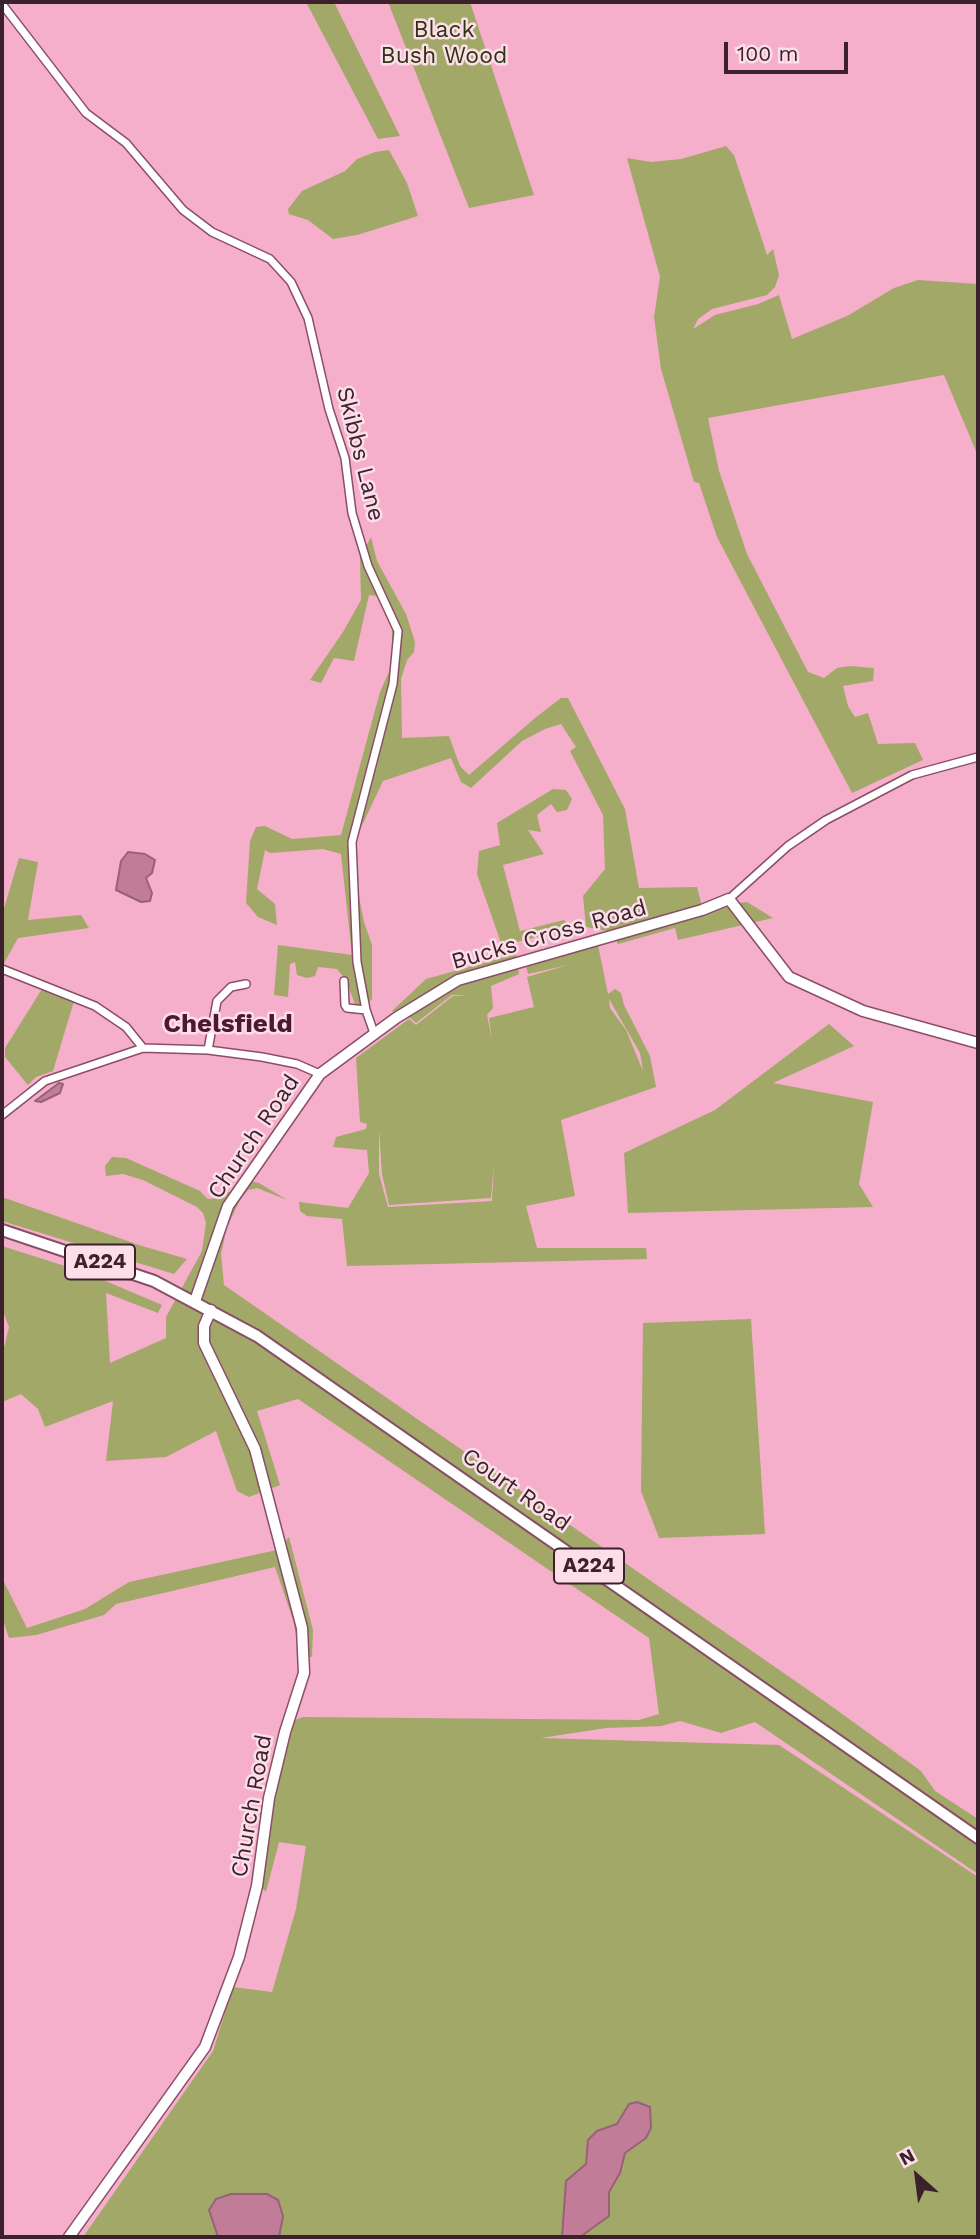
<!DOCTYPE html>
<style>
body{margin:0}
#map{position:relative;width:980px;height:2239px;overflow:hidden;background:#f5afca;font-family:"Work Sans",sans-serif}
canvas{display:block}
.frame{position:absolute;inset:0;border:4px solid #3c212c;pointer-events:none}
.north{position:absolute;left:882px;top:2141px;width:70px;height:70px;-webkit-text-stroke:5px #fbdee8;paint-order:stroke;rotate:332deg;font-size:19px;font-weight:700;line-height:28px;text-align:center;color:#3c212c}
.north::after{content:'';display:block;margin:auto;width:24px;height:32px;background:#3c212c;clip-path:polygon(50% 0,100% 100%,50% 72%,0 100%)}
.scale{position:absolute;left:724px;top:42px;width:124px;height:32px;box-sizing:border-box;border:4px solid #3c212c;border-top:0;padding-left:9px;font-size:21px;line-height:24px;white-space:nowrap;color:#3c212c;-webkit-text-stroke:5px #fbdee8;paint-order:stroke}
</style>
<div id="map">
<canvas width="980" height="2239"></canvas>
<div class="frame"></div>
<div class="north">N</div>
<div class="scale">100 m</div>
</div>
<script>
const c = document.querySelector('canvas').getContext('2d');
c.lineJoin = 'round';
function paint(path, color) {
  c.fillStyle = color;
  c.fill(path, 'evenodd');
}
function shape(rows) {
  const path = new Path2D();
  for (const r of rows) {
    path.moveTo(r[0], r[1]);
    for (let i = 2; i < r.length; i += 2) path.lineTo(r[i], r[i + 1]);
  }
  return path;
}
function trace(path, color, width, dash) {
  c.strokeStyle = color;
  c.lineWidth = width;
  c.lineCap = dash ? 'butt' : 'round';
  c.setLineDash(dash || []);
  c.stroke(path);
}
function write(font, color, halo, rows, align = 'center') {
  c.font = font + ' "Work Sans",sans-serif';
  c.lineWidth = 5;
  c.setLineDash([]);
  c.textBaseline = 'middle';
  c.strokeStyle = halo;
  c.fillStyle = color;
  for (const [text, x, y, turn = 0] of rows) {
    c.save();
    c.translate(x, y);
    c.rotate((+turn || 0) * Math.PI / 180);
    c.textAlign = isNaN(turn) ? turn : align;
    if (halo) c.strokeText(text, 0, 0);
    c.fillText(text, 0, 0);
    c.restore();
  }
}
const green = shape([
 [306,2,334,2,400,136,378,139],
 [388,2,470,2,534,195,469,208],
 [726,146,734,155,767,255,773,249,779,275,775,287,767,295,712,309,698,319,693,329,715,315,758,304,779,295,792,339,847,316,894,288,918,280,978,284,978,456,944,375,708,418,719,471,747,554,808,672,824,678,837,668,850,666,874,668,873,681,843,686,848,706,855,717,868,713,878,744,915,743,923,760,852,793,717,537,699,483,694,482,661,369,654,317,660,277,627,158,651,162,681,159],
 [389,150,407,183,418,216,357,235,333,239,308,220,289,214,288,209,302,191,345,171,357,159,375,152],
 [371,537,377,561,406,614,415,642,414,652,407,660,401,679,402,738,449,736,460,766,469,775,535,718,561,698,568,698,625,809,639,888,697,887,702,906,747,902,773,918,678,940,675,928,618,944,612,932,586,927,583,896,605,869,603,815,570,751,576,747,561,724,545,729,522,741,471,788,461,782,451,758,383,781,350,851,364,922,372,945,372,1000,356,1007,346,980,337,969,318,967,315,976,307,978,297,975,295,962,290,964,288,997,274,995,278,945,352,955,341,854,323,849,270,853,265,850,257,889,275,904,277,925,258,917,246,903,250,841,256,827,265,826,292,839,341,835,380,692,392,665,392,629,378,596,369,595,354,661,334,658,321,683,310,680,343,632,361,600,360,558],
 [553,789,566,790,572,799,567,810,557,812,551,804,537,815,541,832,528,830,544,854,503,865,520,931,564,920,571,928,502,946,477,874,479,851,500,845,497,823],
 [19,858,38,862,28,920,81,915,89,928,18,938,3,965,2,915],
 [598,945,608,994,615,989,621,993,624,1005,650,1056,656,1087,561,1120,575,1196,526,1206,537,1248,646,1248,647,1259,347,1266,342,1219,307,1216,300,1211,299,1202,348,1208,369,1173,367,1150,333,1147,336,1137,366,1129,367,1124,360,1122,356,1058,409,1019,416,1025,453,996,469,995,452,995,416,1023,409,1017,392,1011,426,979,516,954,519,974,491,986,493,1008,487,1015,492,1040,489,1018,534,1007,527,977,568,965,528,974,526,966],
 [609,999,640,1053,643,1071,626,1030,610,1008],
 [379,1129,382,1174,389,1205,491,1198,494,1162,492,1201,388,1207,379,1174],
 [42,989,74,1001,53,1071,36,1077,28,1085,5,1057,5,1048],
 [829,1024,854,1046,773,1083,873,1102,859,1184,873,1207,628,1213,624,1153,715,1110],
 [112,1157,126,1158,200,1191,208,1199,218,1198,223,1192,235,1192,248,1181,259,1183,287,1200,257,1188,248,1190,240,1200,227,1227,221,1254,224,1285,827,1703,921,1771,935,1791,978,1819,978,1874,755,1722,721,1733,680,1721,661,1726,606,1728,541,1738,779,1745,978,1877,978,2237,83,2237,213,2051,233,1987,272,1992,296,1909,306,1846,279,1842,266,1892,262,1888,273,1806,292,1721,303,1717,639,1720,659,1714,649,1638,298,1399,257,1411,280,1485,249,1497,237,1491,216,1431,166,1457,106,1461,113,1401,45,1427,38,1409,21,1394,2,1402,2,1356,9,1327,2,1309,2,1246,87,1273,162,1305,158,1313,106,1293,110,1363,166,1338,166,1317,202,1251,206,1223,203,1213,197,1207,143,1180,123,1174,106,1176,105,1166],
 [2,1197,142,1246,187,1259,174,1274,2,1221],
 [751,1319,765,1534,659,1538,641,1491,643,1323],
 [289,1537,313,1630,312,1657,300,1655,293,1620,275,1567,116,1604,104,1615,36,1635,9,1638,2,1618,2,1578,27,1628,85,1609,129,1582,277,1550]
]);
const water = shape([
 [128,852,145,854,155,860,152,873,146,878,152,893,150,901,141,902,116,890,121,861,128,852],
 [59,1083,63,1084,60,1093,41,1102,35,1101,59,1083],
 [637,2102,650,2107,651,2128,646,2138,625,2153,620,2173,609,2192,609,2216,580,2237,562,2237,566,2181,586,2164,588,2140,597,2131,617,2124,629,2104,637,2102],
 [231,2194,267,2194,278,2200,283,2216,279,2237,218,2237,209,2210,216,2199,231,2194]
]);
const street = shape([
 [2,4,86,113,126,143,183,210,212,232,270,259,291,282,308,318,329,409,345,458,352,513,368,566,398,631,393,684,352,842,357,962,366,1010,374,1033],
 [729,899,788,846,826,820,912,775,978,757],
 [2,969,95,1006,126,1027,143,1048],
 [344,981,345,1005,347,1008,366,1010],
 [208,1050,217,1001,231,987,246,984],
 [2,1115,45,1081,143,1048,208,1050,262,1057,297,1064,320,1074]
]);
const secondary = shape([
 [195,1301,228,1206,320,1074,396,1018,458,980,702,910,729,899,789,977,863,1011,978,1043],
 [69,2237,205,2047,239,1957,257,1886,269,1798,285,1732,304,1673,302,1628,255,1449,204,1343,204,1326,211,1310]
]);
const primary = shape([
 [2,1230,154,1281,257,1336,978,1838]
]);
const shields = [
 [100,1262,70],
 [589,1566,70]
];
const shieldNames = [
 ["A224",100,1262],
 ["A224",589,1566]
];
const parkNames = [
 ["Black",444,30],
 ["Bush Wood",444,56]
];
const streetNames = [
 ["Skibbs Lane",360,454,76],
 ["Bucks Cross Road",549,935,-16],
 ["Church Road",254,1137,-56],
 ["Court Road",516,1490,35],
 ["Church Road",252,1806,-80]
];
const quarterNames = [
 ["Chelsfield",228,1024]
];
paint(green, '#a1a868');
paint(water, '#c17c98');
trace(water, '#996178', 2);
trace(street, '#8a4e67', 10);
trace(secondary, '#8a4e67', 13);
trace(primary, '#8a4e67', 14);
trace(street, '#fff', 7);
trace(secondary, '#fff', 10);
trace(primary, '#fff', 10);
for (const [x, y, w] of shields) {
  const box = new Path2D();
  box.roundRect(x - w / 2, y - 17.5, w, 35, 5);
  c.fillStyle = '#fbdee8';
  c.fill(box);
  trace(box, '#3c212c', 2);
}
write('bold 21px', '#3c212c', null, shieldNames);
write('23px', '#2f3213', '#fbdee8', parkNames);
write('23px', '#3c212c', '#fbdee8', streetNames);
write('bold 26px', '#4f1832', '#fbdee8', quarterNames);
</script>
